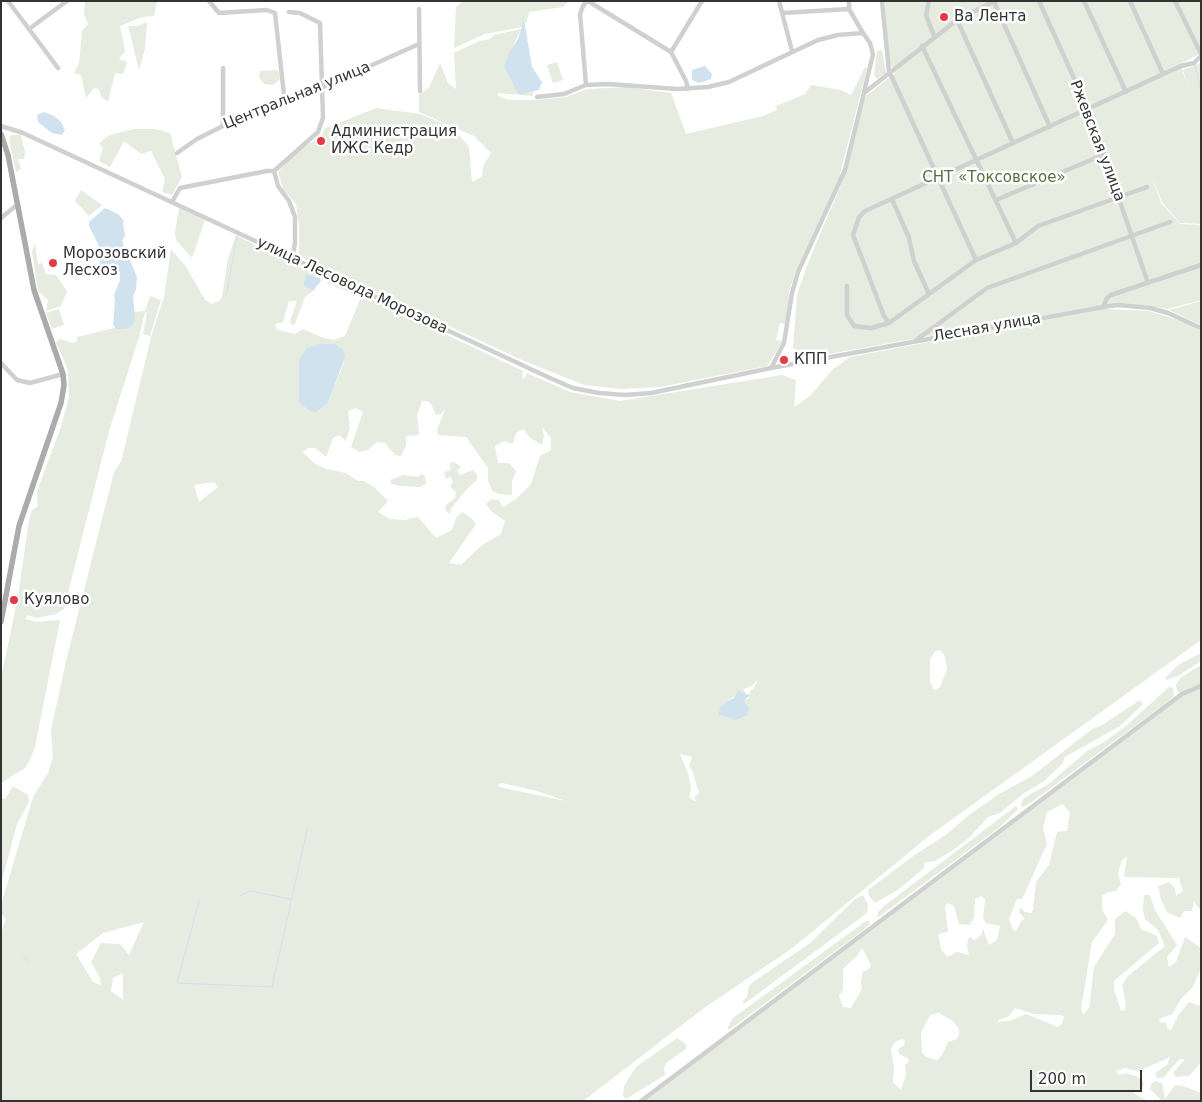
<!DOCTYPE html>
<meta charset="utf-8">
<style>
body{margin:0}
#map{position:relative;width:1202px;height:1102px;overflow:hidden;background:#fff;font-family:"DejaVu Sans",sans-serif}
canvas{display:block}
.frame{position:absolute;inset:0;border:2px solid #333;pointer-events:none}
.scale{position:absolute;left:1030px;top:1070px;width:112px;height:22px;box-sizing:border-box;border:2px solid #333;border-top:0;padding-left:6px;font-size:15px;line-height:18px;white-space:nowrap;color:#333;-webkit-text-stroke:4px #fff;paint-order:stroke}
</style>
<div id="map">
<canvas width="1202" height="1102"></canvas>
<div class="frame"></div>
<div class="scale">200 m</div>
</div>
<script>
const c = document.querySelector('canvas').getContext('2d');
c.lineJoin = 'round';
function paint(path, color) {
  c.fillStyle = color;
  c.fill(path, 'evenodd');
}
function shape(rows) {
  const path = new Path2D();
  for (const r of rows) {
    path.moveTo(r[0], r[1]);
    for (let i = 2; i < r.length; i += 2) path.lineTo(r[i], r[i + 1]);
  }
  return path;
}
function trace(path, color, width, dash) {
  c.strokeStyle = color;
  c.lineWidth = width;
  c.lineCap = dash ? 'butt' : 'round';
  c.setLineDash(dash || []);
  c.stroke(path);
}
function write(font, color, halo, rows, align = 'center') {
  c.font = font + ' "DejaVu Sans",sans-serif';
  c.lineWidth = 5;
  c.setLineDash([]);
  c.textBaseline = 'middle';
  c.strokeStyle = halo;
  c.fillStyle = color;
  for (const [text, x, y, turn = 0] of rows) {
    c.save();
    c.translate(x, y);
    c.rotate((+turn || 0) * Math.PI / 180);
    c.textAlign = isNaN(turn) ? turn : align;
    if (halo) c.strokeText(text, 0, 0);
    c.fillText(text, 0, 0);
    c.restore();
  }
}
const green = shape([
 [85,1,157,1,154,16,142,17,120,26,125,51,119,59,127,62,123,74,115,73,108,102,101,97,99,89,94,88,86,98,81,75,74,73,79,63,82,31,88,24,84,15],
 [463,1,573,1,567,3,563,7,529,12,526,24,524,20,522,27,485,34,454,48,456,7],
 [885,1,1201,1,1201,53,1180,64,1189,89,1183,70,1201,63,1201,224,1180,223,1162,202,1151,175,1161,203,1180,224,1201,225,1201,300,1168,309,1142,305,1102,305,801,359,793,348,797,295,808,263,843,180,864,101,867,95,895,73,889,61],
 [147,22,145,49,139,70,128,26,138,26],
 [521,29,504,67,518,94,533,92,533,96,498,93,498,96,509,100,535,100,567,97,587,89,626,87,671,93,686,134,763,116,777,110,776,106,805,94,811,85,841,90,851,95,865,67,867,69,839,178,795,273,789,292,788,315,785,324,780,323,776,340,783,341,767,366,660,387,622,389,584,385,522,360,306,260,299,254,299,226,296,204,283,189,278,172,298,150,322,136,324,129,376,108,420,114,449,126,459,135,469,147,472,182,482,177,483,166,491,153,474,136,419,112,419,94,429,88,440,63,448,83,456,89,454,53,479,41,490,39,494,35],
 [882,50,886,73,877,79,874,75,877,51],
 [557,62,563,80,553,83,547,65],
 [278,70,280,79,273,85,264,84,259,77,260,71],
 [134,129,155,129,170,133,182,177,172,195,162,192,165,179,151,151,141,154,124,141,110,167,99,161,103,147,99,144,104,139,110,135],
 [11,135,21,135,25,152,24,159,18,159,21,169,16,172,9,140],
 [81,190,102,205,89,216,75,201],
 [179,208,205,220,192,258,176,240,175,233],
 [236,235,296,267,303,266,317,273,316,277,306,274,303,286,313,291,305,297,295,324,292,325,290,321,297,301,289,301,283,322,275,324,277,330,295,334,303,329,321,337,333,340,345,336,361,297,327,283,329,279,523,371,522,378,525,378,527,373,570,392,620,401,782,375,796,380,794,407,811,395,832,370,850,357,1103,309,1149,311,1187,323,1201,331,1201,640,929,836,791,949,704,1008,583,1101,1,1101,1,933,6,919,1,914,1,905,33,797,48,773,53,757,51,730,66,661,114,472,121,462,151,337,164,297,171,249,186,267,205,300,212,304,219,301,222,297,228,258],
 [321,344,335,344,343,349,344,362,328,403,317,412,300,371,299,359],
 [422,401,428,401,431,404,436,415,441,414,445,409,437,430,438,435,466,437,488,468,488,480,492,491,499,494,512,495,512,481,516,471,509,463,498,463,495,446,504,441,513,444,516,433,524,429,529,437,542,445,544,436,542,427,551,438,551,450,540,456,531,484,516,499,503,507,499,500,491,499,486,504,491,511,505,521,501,534,482,545,461,565,449,563,476,524,470,517,462,512,456,518,452,530,436,538,418,517,405,520,390,519,378,512,388,501,374,487,364,481,358,481,346,473,326,469,314,463,303,452,308,448,315,448,326,457,333,438,339,435,346,441,350,427,348,411,356,408,363,412,351,447,359,452,368,450,377,442,385,443,395,455,401,456,406,445,406,436,419,435,417,415],
 [214,482,218,487,199,502,194,485],
 [940,650,944,654,947,669,940,687,934,690,930,682,930,660,935,651],
 [758,679,754,688,750,691,749,698,744,701,749,707,743,716,728,718,720,715,720,707,725,702,737,695,746,693,743,689,752,686],
 [680,754,692,757,689,766,692,770,699,793,694,798,697,802,689,798,691,788,688,773],
 [502,783,537,791,566,801,499,787,498,784],
 [144,922,129,955,120,944,101,943,91,962,100,978,101,985,93,982,76,954,103,933],
 [123,973,123,1000,111,991,113,978],
 [35,243,38,264,42,263,46,274,56,275,67,291,61,306,46,311,48,300,39,292,37,285,32,251],
 [150,296,161,300,150,336,143,334,147,313,145,312,140,334,109,431,64,609,56,614,37,618,28,615,25,619,36,622,60,620,35,747,29,762,25,768,1,783,1,678,18,597,29,520,32,510,38,506,37,491,61,427,69,397,68,370,56,342,60,339,73,343,77,341,77,337,114,328,126,329,133,312,145,311],
 [1201,301,1201,325,1169,310],
 [59,309,64,325,52,329,46,313],
 [454,462,461,467,457,470,460,475,473,470,477,475,477,480,469,487,452,507,449,514,445,509,446,505,455,498,456,493,450,486,453,481,450,477,446,479,444,472,451,470,449,463],
 [422,474,425,476,426,484,420,487,400,486,392,484,390,480,403,475,417,477],
 [1201,653,1201,661,1178,676,1166,680,1166,677,1178,665],
 [1201,665,1201,685,1181,693,1177,691,1176,685,1180,678],
 [1169,687,1173,688,1174,697,1029,804,1023,807,1020,805,1024,798,1050,783,1087,751,1104,742,1126,726],
 [1201,688,1201,911,1194,901,1192,911,1184,911,1180,918,1167,912,1161,900,1158,886,1169,882,1175,888,1176,896,1183,891,1179,878,1124,877,1127,857,1122,860,1118,873,1121,885,1116,891,1108,892,1102,896,1102,909,1108,920,1092,942,1081,1009,1083,1015,1089,1008,1094,967,1115,934,1115,919,1125,911,1136,918,1141,929,1157,936,1159,943,1114,981,1114,989,1121,1011,1125,1010,1126,1004,1122,985,1128,976,1165,946,1158,930,1145,919,1143,910,1144,895,1150,895,1155,910,1177,945,1167,957,1169,967,1176,962,1185,937,1201,948,1201,969,1192,988,1181,999,1172,1014,1159,1019,1161,1023,1166,1022,1167,1028,1171,1030,1179,1014,1189,1002,1198,1006,1201,1004,1201,1062,1189,1076,1176,1077,1173,1073,1185,1059,1180,1059,1173,1066,1163,1078,1157,1078,1155,1073,1167,1065,1170,1057,1143,1069,1141,1072,1125,1068,1116,1071,1120,1075,1126,1073,1138,1077,1144,1083,1142,1090,1132,1090,1135,1094,1148,1101,643,1101,1183,695],
 [1063,804,1070,813,1067,831,1057,832,1049,865,1036,882,1033,910,1031,913,1025,912,1020,907,1019,912,1025,919,1022,920,1016,931,1013,930,1009,919,1017,899,1022,899,1047,844,1043,828,1047,812],
 [981,896,985,899,983,918,986,923,1000,926,997,940,989,945,983,929,981,935,975,940,969,937,967,945,969,955,957,952,947,957,941,949,938,934,948,932,945,907,948,903,954,906,959,924,970,925,974,917,975,899],
 [862,948,871,965,868,970,863,971,861,982,862,989,851,1008,843,1007,839,996,843,990,843,969,857,956],
 [1015,1008,1034,1014,1060,1015,1064,1016,1062,1024,1058,1027,1026,1014,1010,1021,997,1022,1000,1019,1008,1017],
 [939,1013,953,1021,959,1029,959,1034,957,1039,948,1042,942,1055,937,1060,926,1057,922,1053,921,1033,930,1015],
 [902,1039,905,1041,904,1045,898,1049,899,1054,908,1058,909,1062,905,1065,906,1075,901,1090,893,1082,894,1068,891,1049,895,1042],
 [1140,700,1143,704,1120,726,1065,757,1062,764,1043,782,1024,793,1000,813,988,817,969,838,953,850,935,861,924,863,924,868,899,889,875,903,869,896,868,890,916,854,947,834,969,815,999,794,1032,776,1092,729,1102,725],
 [13,786,28,795,29,802,17,824,1,884,1,798,5,799],
 [1016,806,1018,809,1000,827,877,918,878,912,884,906],
 [863,895,868,905,867,913,744,1004,743,1001,747,997,749,986,753,982,810,943,854,900],
 [866,921,870,921,870,924,862,931,729,1030,728,1027,733,1018],
 [677,1038,686,1044,686,1049,666,1063,664,1069,665,1075,626,1099,623,1096,624,1086,636,1067],
 [1155,1081,1162,1083,1165,1099,1175,1085,1183,1086,1201,1093,1201,1101,1162,1101,1150,1089,1152,1083]
]);
const water = shape([
 [524,19,532,67,542,82,539,90,523,94,518,94,504,67,509,53,518,39],
 [705,66,712,74,711,79,699,83,692,80,692,70],
 [44,112,54,116,61,122,65,130,62,135,52,133,38,122,37,115],
 [105,208,118,214,124,221,123,224,125,235,122,241,137,277,136,290,133,296,135,318,133,325,126,329,116,329,113,325,115,301,114,295,120,280,120,273,113,265,105,270,98,266,101,259,98,244,89,226,89,222],
 [306,274,320,278,321,281,313,291,303,286],
 [321,344,335,344,343,349,345,357,328,403,317,412,310,411,299,402,299,359,307,348],
 [738,691,750,695,744,701,749,707,747,715,736,720,719,715,720,707,725,702,734,698]
]);
const stream = shape([
 [1195,65,1201,91],
 [226,296,237,237],
 [239,896,250,891,291,899],
 [199,901,177,983,272,987,307,830],
 [23,956,29,962]
]);
const minor = shape([
 [8,1,58,68],
 [209,1,219,13,267,10,275,13,285,104],
 [588,1,671,52,702,1],
 [779,1,792,51],
 [849,1,849,9],
 [882,1,889,71,976,260],
 [929,1,926,15,934,36],
 [1039,1,1088,109,1148,283],
 [1084,1,1126,92],
 [1130,1,1163,74],
 [1175,1,1201,54],
 [994,2,1050,127],
 [419,9,420,91],
 [783,13,849,9,863,33],
 [957,20,1013,143],
 [29,29,67,1],
 [922,46,1016,243],
 [671,52,686,81,688,89],
 [223,68,223,126],
 [586,85,580,14,583,6,587,1],
 [537,97,564,94,586,85,608,84,677,89,708,87,729,82,818,40,838,35,863,33,870,43,873,54,864,92],
 [1,126,23,133,550,378,573,388,599,393,625,395,651,393,771,368,1103,307,1118,305,1150,308,1168,313,1201,328],
 [177,153,197,139,223,126,285,104,419,44],
 [274,171,278,186,289,201,295,217,295,244,292,258],
 [1147,187,1038,226,1016,243,976,260,889,323,884,316,853,235,859,217,865,211,1181,66,1194,63,1201,56],
 [892,199,909,238,914,261,929,294],
 [996,200,1105,154],
 [172,202,180,188,267,171,274,171,318,132,323,118,320,23,300,13,289,12],
 [1,218,18,204],
 [847,286,847,315,854,326,871,328,889,323],
 [1103,307,1107,298,1111,295,1201,265],
 [915,341,987,288,1170,222],
 [1,363,17,380,30,383,63,374],
 [771,368,784,343,792,293,798,272,845,170,864,93,957,20,995,1],
 [641,1101,1182,694,1201,686]
]);
const major = shape([
 [1,134,8,155,34,290,63,374,64,385,61,403,19,526,1,622]
]);
const markers = [
 [944,17,5,"#e63946"],
 [321,141,5,"#e63946"],
 [53,263,5,"#e63946"],
 [784,360,5,"#e63946"],
 [14,600,5,"#e63946"]
];
const poiNames = [
 ["Ва Лента",954,17],
 ["Администрация",331,132],
 ["ИЖС Кедр",331,149],
 ["Морозовский",63,254],
 ["Лесхоз",63,271],
 ["КПП",794,360],
 ["Куялово",24,600]
];
const streetNames = [
 ["Центральная улица",297,96,-22],
 ["Ржевская улица",1097,141,69],
 ["улица Лесовода Морозова",352,286,25],
 ["Лесная улица",987,328,-10]
];
const parkNames = [
 ["СНТ «Токсовское»",994,178]
];
paint(green, '#e6ecdf');
paint(water, '#cfe2ee');
trace(stream, '#cfe2ee', 1);
trace(minor, '#d0d0d0', 4.5);
trace(major, '#ababab', 5.5);
for (const [x, y, r, color] of markers) {
  const dot = new Path2D();
  dot.arc(x, y, r, 0, 2 * Math.PI);
  c.fillStyle = color;
  c.fill(dot);
  trace(dot, '#fff', 2);
}
write('15px', '#333', '#fff', poiNames, 'left');
write('15px', '#333', '#fff', streetNames);
write('15px', '#56703f', '#fff', parkNames);
</script>
